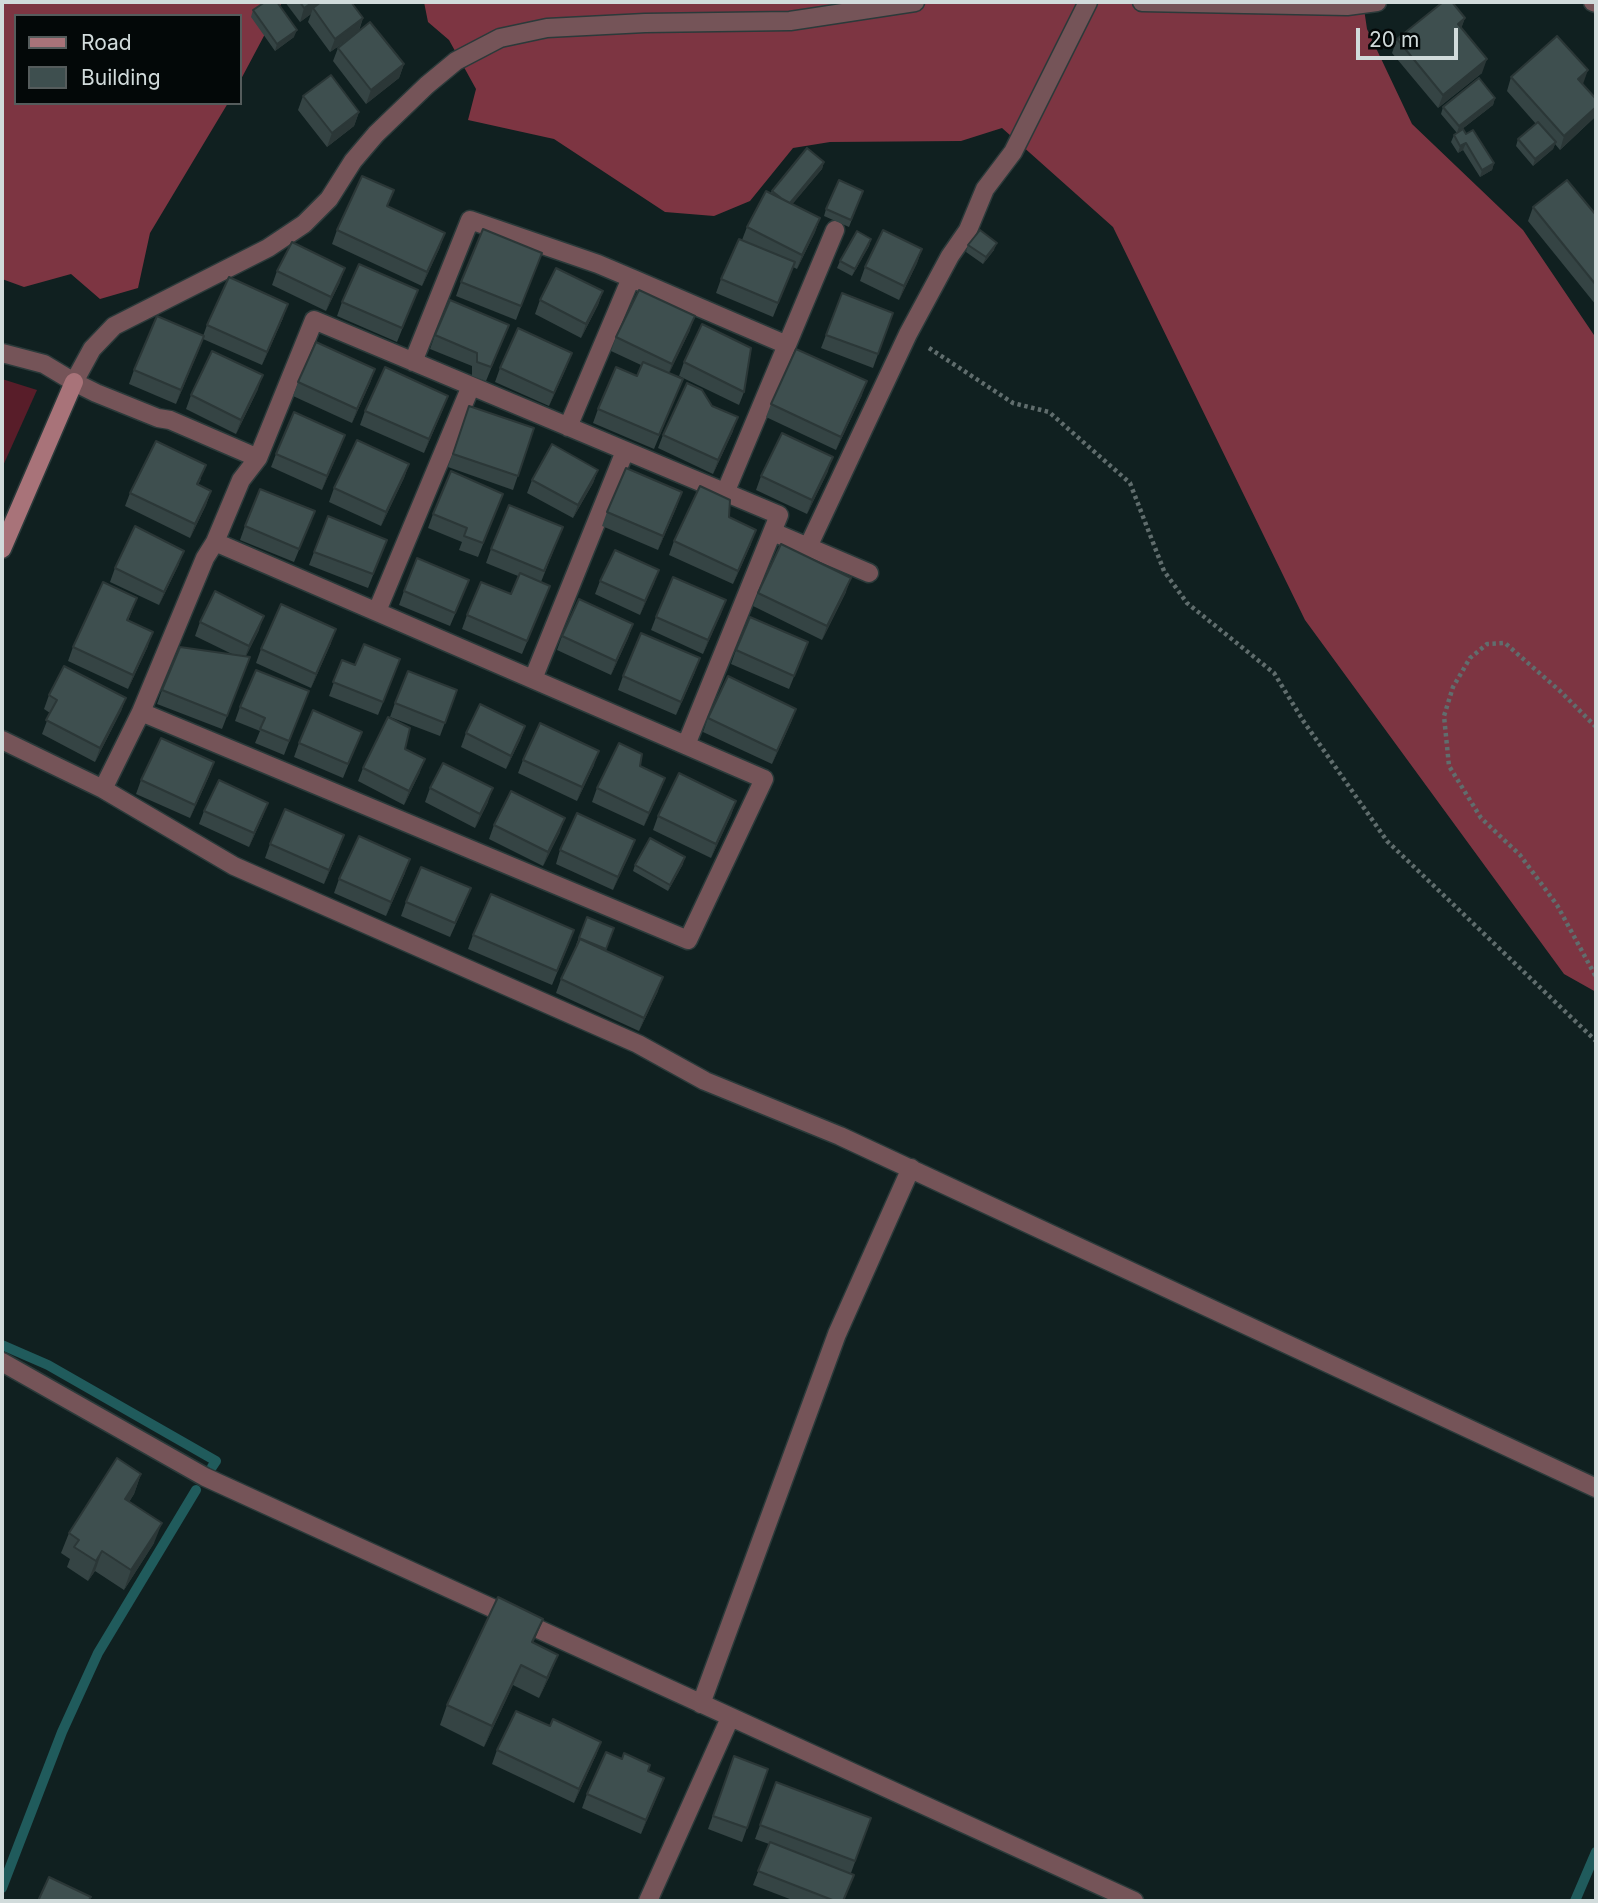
<!DOCTYPE html>
<style>
body{margin:0}
#map{position:relative;width:1598px;height:1903px;overflow:hidden;background:#102020;font-family:Inter,sans-serif}
canvas{display:block}
.frame{position:absolute;inset:0;border:4px solid #d1dbdb;pointer-events:none}
.legend{position:absolute;left:14px;top:14px;width:228px;height:91px;box-sizing:border-box;background:#030808;border:2px solid #555c5c;margin:0;padding:9px 12px;list-style:none;font-size:21px;color:#d1dbdb}
.legend li{display:flex;align-items:center;gap:14px;height:35px}
.legend b{width:35px;border:2px solid #555c5c}
.scale{position:absolute;left:1356px;top:28px;width:102px;height:32px;box-sizing:border-box;border:4px solid #d1dbdb;border-top:0;padding-left:9px;font-size:21px;line-height:24px;white-space:nowrap;color:#d1dbdb;-webkit-text-stroke:5px #030808;paint-order:stroke}
</style>
<div id="map">
<canvas width="1598" height="1903"></canvas>
<div class="frame"></div>
<ul class="legend">
<li><b style="height:9px;background:#a87379"></b>Road</li>
<li><b style="height:19px;background:#3e4f4f"></b>Building</li>
</ul>
<div class="scale">20 m</div>
</div>
<script>
const c = document.querySelector('canvas').getContext('2d');
c.lineJoin = 'round';
function paint(path, color) {
  c.fillStyle = color;
  c.fill(path, 'evenodd');
}
function shape(rows) {
  const path = new Path2D();
  for (const r of rows) {
    path.moveTo(r[0], r[1]);
    for (let i = 2; i < r.length; i += 2) path.lineTo(r[i], r[i + 1]);
  }
  return path;
}
function trace(path, color, width, dash) {
  c.strokeStyle = color;
  c.lineWidth = width;
  c.lineCap = dash ? 'butt' : 'round';
  c.setLineDash(dash || []);
  c.stroke(path);
}
const green = shape([
 [2,379,37,390,2,468]
]);
const forest = shape([
 [2,2,282,2,240,81,240,16,16,16,16,103,228,103,150,233,138,288,100,299,71,274,24,287,2,279],
 [424,2,1363,2,1367,29,1412,124,1523,230,1596,338,1596,992,1564,974,1305,620,1113,227,1002,128,961,141,830,142,793,148,750,201,714,216,665,212,554,139,468,120,476,89,449,40,428,22]
]);
const stream = shape([
 [2,1345,48,1365,216,1461,212,1467],
 [2,1888,62,1732,98,1653,196,1490],
 [1575,1901,1596,1852]
]);
const path = shape([
 [929,348,1013,403,1049,412,1130,483,1164,571,1187,603,1274,673,1304,722,1387,841,1596,1041],
 [1596,727,1560,691,1505,643,1487,644,1470,658,1453,687,1444,716,1449,766,1481,818,1520,855,1557,905,1596,977]
]);
const street = shape([
 [1142,2,1347,6,1377,2],
 [1593,2,1596,3],
 [2,353,44,364,74,382,92,349,114,326,268,248,304,224,329,199,353,161,376,134,427,85,456,61,500,38,547,28,645,23,790,21,915,2],
 [413,362,470,220,598,264,631,278],
 [74,382,96,393,158,418,170,420,258,458],
 [568,427,631,278,787,345],
 [725,493,835,230],
 [773,532,869,573],
 [808,547,908,334,950,256,968,230,985,189,1013,152,1088,2],
 [377,611,471,386],
 [533,679,625,451],
 [141,712,688,940,764,779,215,542,241,480,258,458,314,320,779,515,686,745],
 [2,740,103,789,234,866,638,1044,705,1081,840,1136,1596,1488],
 [103,789,141,712,205,558,215,542],
 [2,1362,205,1477,1134,1901],
 [701,1704,837,1334,911,1168],
 [648,1901,730,1718]
]);
const secondary = shape([
 [2,549,74,382]
]);
const wall = shape([
 [285,2,351,2,363,18,359,31,404,64,399,78,366,104,333,61,338,48,348,40,330,52,308,22,311,14,300,22],
 [253,10,294,37,275,51,251,17],
 [1465,18,1461,28,1482,73,1438,108,1392,53,1397,39],
 [1511,77,1583,84,1595,117,1560,150,1555,144,1553,149,1533,166,1516,146,1518,139,1536,124,1507,91],
 [303,96,359,112,354,126,327,147,298,110],
 [1495,98,1493,105,1457,133,1441,114,1443,107],
 [1466,134,1494,163,1492,170,1480,177,1463,150,1458,153,1451,142,1454,135],
 [824,162,822,169,792,204,820,218,815,232,797,269,793,267,773,317,716,293,721,279,742,240,747,227,772,191],
 [863,191,849,227,824,216,826,209],
 [1533,207,1596,215,1596,305,1528,221],
 [337,230,440,247,422,286,332,244],
 [871,239,869,246,852,276,837,268,840,261],
 [968,245,994,250,983,264,966,252],
 [922,249,917,263,899,300,860,281,865,267],
 [542,253,516,320,456,296,461,282],
 [277,271,340,282,326,311,272,285],
 [418,290,397,342,337,316,342,302],
 [603,291,598,305,581,338,535,314,540,300],
 [842,293,893,313,873,368,821,348],
 [283,318,262,365,203,339,176,404,129,384,134,370,203,336,207,325],
 [509,325,486,381,472,376,472,366,430,349,435,335],
 [690,330,669,373,683,379,654,449,593,423,598,409,637,376,641,365,611,351,616,337],
 [684,362,744,392,739,405,679,376],
 [567,366,549,406,495,382,500,368],
 [375,369,370,383,352,423,293,396,298,382],
 [258,389,236,434,186,409,191,395],
 [862,395,836,450,766,417,771,404],
 [469,406,534,428,513,490,448,467],
 [712,406,733,431,713,474,658,448,663,435],
 [443,409,424,453,360,425,365,411],
 [345,435,322,490,271,467,276,454],
 [409,464,404,478,381,526,329,502,334,488],
 [598,470,593,483,573,518,527,493,532,480],
 [828,471,807,514,756,490,761,476],
 [201,479,198,485,211,491,206,505,190,538,125,506,130,493],
 [503,494,478,557,459,550,462,542,428,528,433,514],
 [677,506,658,550,602,526,607,512],
 [315,511,294,562,240,540,245,526],
 [328,516,387,540,368,588,309,565],
 [729,517,751,544,733,584,669,555,674,541],
 [563,527,541,582,545,599,522,654,462,629,467,615,511,594,518,576,486,563,491,549],
 [179,564,159,605,110,582,115,568],
 [659,570,640,615,595,594,600,581],
 [404,591,464,593,450,626,399,605],
 [846,592,822,640,753,606,758,593],
 [726,600,703,654,651,630,656,617],
 [132,611,128,621,148,646,128,689,68,661,73,647],
 [200,622,259,630,246,656,250,657,222,729,157,704,162,690,232,654,195,636],
 [633,624,628,638,611,675,557,650,562,636],
 [808,642,789,689,731,664,736,650],
 [331,643,311,688,256,663,261,649],
 [342,660,355,665,395,673,378,715,329,696],
 [695,672,676,715,618,690,623,676],
 [457,690,440,736,390,717,395,703],
 [309,691,284,755,255,743,260,731,235,721,240,707],
 [49,695,126,698,121,711,95,762,42,734,50,713,44,709],
 [796,709,791,722,772,764,703,732,708,718],
 [525,726,520,740,506,769,461,747,466,733],
 [362,732,343,778,294,757,299,743],
 [405,749,420,772,404,805,358,781,363,768],
 [523,760,594,765,577,801,518,773],
 [214,762,209,776,190,818,136,794,141,780],
 [640,766,665,778,644,826,592,802,597,788],
 [430,788,488,802,475,828,425,802],
 [736,801,731,815,711,858,653,830,658,816],
 [204,811,263,816,249,847,199,824],
 [494,825,560,832,543,866,489,839],
 [635,840,613,890,556,864,560,850],
 [270,844,339,849,324,884,265,858],
 [683,864,668,891,633,871,635,865],
 [405,873,386,916,334,893,339,879],
 [466,901,450,937,401,916,406,902],
 [587,917,614,928,605,951,658,991,639,1031,556,993,561,979,577,946,576,945],
 [473,935,569,944,552,985,468,949],
 [141,1474,134,1494,129,1502,154,1543,124,1590,95,1571,88,1581,67,1567,70,1559,61,1553,69,1533],
 [534,1643,550,1675,539,1698,513,1685,484,1747,440,1725,447,1705],
 [550,1726,601,1742,596,1755,574,1803,492,1764,497,1750],
 [734,1756,768,1769,742,1842,708,1829],
 [648,1772,664,1778,641,1834,582,1808,587,1794],
 [776,1782,871,1818,851,1873,844,1901,795,1901,753,1885,769,1844,755,1839]
]);
const shadedWall = shape([
 [313,2,327,2,313,8,311,14,300,22,304,8],
 [363,18,358,32,330,52,335,39],
 [1465,18,1460,32,1458,24],
 [297,30,294,37,275,51,277,44],
 [1487,59,1482,73,1438,108,1443,95],
 [404,64,399,78,366,104,371,90],
 [1588,70,1583,84,1578,79],
 [1495,98,1493,105,1457,133,1459,126],
 [1596,107,1595,117,1560,150,1564,136],
 [359,112,354,126,327,147,332,133],
 [1556,142,1553,149,1533,166,1535,159],
 [1466,143,1463,150,1458,153,1460,146],
 [824,162,822,169,786,212,789,205],
 [1494,163,1492,170,1480,177,1482,170],
 [820,218,815,232,797,269,802,255],
 [445,233,440,247,422,286,427,272],
 [871,239,869,246,852,276,855,269],
 [997,243,994,250,983,264,986,257],
 [922,249,917,263,899,300,904,286],
 [345,268,340,282,326,311,331,297],
 [603,291,598,305,581,338,586,324],
 [288,304,283,318,262,365,267,352],
 [695,316,690,330,667,378,672,364],
 [204,336,199,350,176,404,181,390],
 [572,353,567,366,549,406,554,393],
 [375,369,370,383,352,423,357,409],
 [263,375,258,389,236,434,241,420],
 [867,381,862,395,836,450,841,437],
 [448,396,443,409,424,453,429,439],
 [738,417,733,431,713,474,718,460],
 [345,435,340,449,322,490,327,476],
 [833,457,828,471,807,514,812,500],
 [409,464,404,478,381,526,386,512],
 [598,470,593,483,573,518,578,505],
 [211,491,206,505,190,538,195,524],
 [682,492,677,506,658,550,663,536],
 [756,530,751,544,733,584,738,571],
 [184,551,179,564,159,605,164,592],
 [659,570,654,584,640,615,645,601],
 [851,578,846,592,822,640,827,626],
 [726,600,721,614,703,654,708,640],
 [264,616,259,630,244,660,249,646],
 [633,624,628,638,611,675,616,661],
 [336,629,331,643,311,688,316,674],
 [153,632,148,646,128,689,133,675],
 [700,658,695,672,676,715,681,702],
 [126,698,121,711,95,762,100,748],
 [796,709,791,722,772,764,777,751],
 [525,726,520,740,506,769,511,756],
 [599,751,594,765,577,801,582,787],
 [425,759,420,772,404,805,409,791],
 [214,762,209,776,190,818,195,805],
 [665,778,660,792,644,826,649,813],
 [493,788,488,802,475,828,480,814],
 [736,801,731,815,711,858,716,844],
 [268,803,263,816,249,847,254,833],
 [565,818,560,832,543,866,548,852],
 [344,835,339,849,324,884,329,870],
 [635,840,630,854,613,890,618,877],
 [685,857,683,864,668,891,670,885],
 [410,859,405,873,386,916,391,902],
 [663,977,658,991,639,1031,644,1018],
 [141,1474,134,1494,118,1519,125,1499],
 [162,1523,154,1543,124,1590,131,1570],
 [102,1551,95,1571,88,1581,96,1561],
 [543,1619,535,1639,524,1662,532,1642],
 [558,1655,550,1675,539,1698,547,1678],
 [521,1665,513,1685,484,1747,492,1726],
 [601,1742,596,1755,574,1803,579,1789],
 [664,1778,659,1792,641,1834,646,1820]
]);
const building = shape([
 [265,2,277,2,297,30,277,44,253,10,265,2],
 [300,2,313,2,304,8,300,2],
 [321,2,351,2,363,18,335,39,313,8,321,2],
 [1443,2,1452,2,1465,18,1458,24,1487,59,1443,95,1397,39,1443,2],
 [370,22,404,64,371,90,338,48,370,22],
 [1557,36,1588,70,1578,79,1596,99,1596,107,1564,136,1511,77,1557,36],
 [331,75,359,112,332,133,303,96,331,75],
 [1479,78,1495,98,1459,126,1443,107,1479,78],
 [1538,122,1556,142,1535,159,1518,139,1538,122],
 [1463,129,1466,134,1473,130,1494,163,1482,170,1466,143,1460,146,1454,135,1463,129],
 [807,148,824,162,790,203,781,198,772,191,807,148],
 [362,176,394,190,387,206,445,233,427,272,337,230,362,176],
 [839,180,863,191,851,220,826,209,839,180],
 [1567,180,1596,215,1596,285,1533,207,1567,180],
 [766,191,820,218,802,255,747,227,766,191],
 [483,229,542,253,521,306,461,282,483,229],
 [883,230,922,249,904,286,865,267,883,230],
 [980,230,997,243,986,257,968,245,980,230],
 [857,231,871,239,855,269,840,261,857,231],
 [739,239,795,262,778,303,721,279,739,239],
 [292,242,345,268,331,297,277,271,292,242],
 [359,264,418,290,402,328,342,302,359,264],
 [556,268,603,291,586,324,540,300,556,268],
 [229,277,288,304,267,352,207,325,229,277],
 [639,290,695,316,672,364,616,337,639,290],
 [842,293,893,313,878,354,826,335,842,293],
 [450,300,509,325,491,367,477,362,477,353,435,335,450,300],
 [157,316,204,336,181,390,134,370,157,316],
 [702,324,751,348,744,392,684,362,702,324],
 [518,328,572,353,554,393,500,368,518,328],
 [316,342,375,369,357,409,298,382,316,342],
 [796,349,867,381,841,437,771,404,796,349],
 [212,351,263,375,241,420,191,395,212,351],
 [643,362,683,379,659,435,598,409,616,367,637,376,643,362],
 [385,367,448,396,429,439,365,411,385,367],
 [687,383,702,390,712,406,738,417,718,460,663,435,687,383],
 [469,406,534,428,518,476,453,454,469,406],
 [294,412,345,435,327,476,276,454,294,412],
 [782,433,833,457,812,500,761,476,782,433],
 [357,440,409,464,386,512,334,488,357,440],
 [156,441,206,465,197,484,211,491,195,524,130,493,156,441],
 [552,444,598,470,578,505,532,480,552,444],
 [626,468,682,492,663,536,607,512,626,468],
 [451,471,503,494,483,543,464,536,467,528,433,514,451,471],
 [700,486,730,500,729,517,756,530,738,571,674,541,700,486],
 [260,489,315,511,299,549,245,526,260,489],
 [509,505,563,527,544,571,491,549,509,505],
 [328,516,387,540,373,574,314,552,328,516],
 [135,526,184,551,164,592,115,568,135,526],
 [781,544,851,578,827,626,758,593,781,544],
 [615,550,659,570,645,601,600,581,615,550],
 [417,558,469,580,455,613,404,591,417,558],
 [520,573,550,586,527,641,467,615,481,582,511,594,520,573],
 [673,577,726,600,708,640,656,617,673,577],
 [103,582,137,598,127,620,153,632,133,675,73,647,103,582],
 [215,591,264,616,249,646,200,622,215,591],
 [579,599,633,624,616,661,562,636,579,599],
 [281,604,336,629,316,674,261,649,281,604],
 [750,617,808,642,794,676,736,650,750,617],
 [641,633,700,658,681,702,623,676,641,633],
 [364,644,400,659,383,702,333,682,342,660,355,665,364,644],
 [180,647,250,657,227,716,162,690,180,647],
 [64,666,126,698,100,748,46,720,57,700,49,695,64,666],
 [256,670,309,691,289,741,260,729,265,718,240,707,256,670],
 [408,671,457,690,445,723,395,703,408,671],
 [728,676,796,709,777,751,708,718,728,676],
 [480,704,525,726,511,756,466,733,480,704],
 [313,710,362,732,348,764,299,743,313,710],
 [388,717,410,728,405,749,425,759,409,791,363,768,388,717],
 [540,723,599,751,582,787,523,760,540,723],
 [161,738,214,762,195,805,141,780,161,738],
 [619,743,642,754,640,766,665,778,649,813,597,788,619,743],
 [443,763,493,788,480,814,430,788,443,763],
 [679,773,736,801,716,844,658,816,679,773],
 [219,780,268,803,254,833,204,811,219,780],
 [511,791,565,818,548,852,494,825,511,791],
 [285,809,344,835,329,870,270,844,285,809],
 [577,813,635,840,618,877,560,850,577,813],
 [359,836,410,859,391,902,339,879,359,836],
 [650,838,685,857,670,885,635,865,650,838],
 [421,867,471,888,455,923,406,902,421,867],
 [491,894,574,930,557,971,473,935,491,894],
 [587,917,614,928,606,949,579,938,587,917],
 [580,939,663,977,644,1018,561,979,580,939],
 [117,1458,141,1474,125,1499,162,1523,131,1570,102,1551,96,1561,74,1547,79,1540,69,1533,117,1458],
 [498,1597,543,1619,532,1642,558,1655,547,1678,521,1665,492,1726,447,1705,498,1597],
 [516,1711,550,1726,553,1719,601,1742,579,1789,497,1750,516,1711],
 [606,1752,622,1759,624,1753,650,1765,648,1771,664,1778,646,1820,587,1794,606,1752],
 [734,1756,768,1769,747,1828,713,1816,734,1756],
 [776,1782,871,1818,855,1861,760,1825,776,1782],
 [770,1842,854,1875,843,1901,835,1901,758,1871,770,1842],
 [49,1877,91,1897,88,1901,38,1901,49,1877]
]);
paint(green, '#581d29');
paint(forest, '#7d3542');
trace(stream, '#205b5c', 10);
trace(street, '#2b3a3a', 21);
trace(secondary, '#2b3a3a', 21);
trace(path, '#606d6d', 4.5, [3.5, 3.5]);
trace(street, '#755458', 18);
trace(secondary, '#a87379', 18);
paint(wall, '#354444');
paint(shadedWall, '#2b3737');
paint(building, '#3e4f4f');
trace(building, '#2b3737', 2);
</script>
